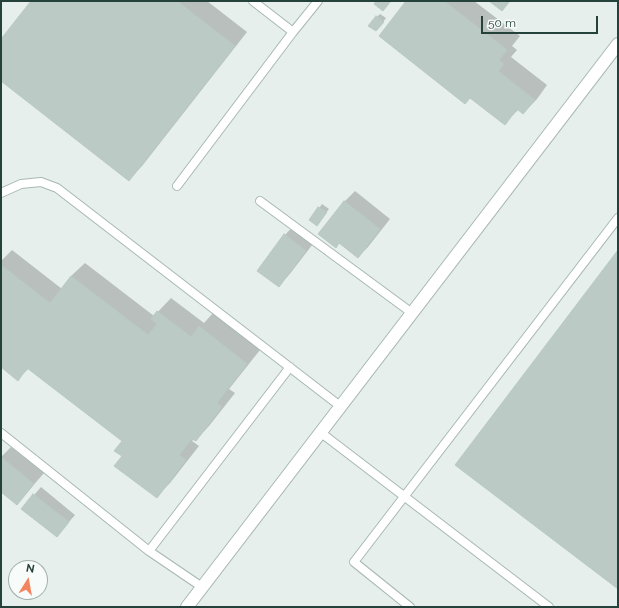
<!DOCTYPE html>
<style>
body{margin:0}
#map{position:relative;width:619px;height:608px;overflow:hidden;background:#e6efeb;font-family:Raleway,sans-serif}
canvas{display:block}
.frame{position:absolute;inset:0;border:2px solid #24423a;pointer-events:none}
.north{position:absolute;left:8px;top:560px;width:40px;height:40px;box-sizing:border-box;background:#f7fbf9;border:1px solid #a3b1ad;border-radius:50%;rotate:11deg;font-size:11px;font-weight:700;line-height:16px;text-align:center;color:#24423a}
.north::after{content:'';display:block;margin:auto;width:14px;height:18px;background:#f4845f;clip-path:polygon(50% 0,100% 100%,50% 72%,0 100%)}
.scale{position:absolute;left:481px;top:16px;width:117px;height:18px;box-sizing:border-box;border:2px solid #24423a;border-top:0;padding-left:5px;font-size:12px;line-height:14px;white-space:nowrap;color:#24423a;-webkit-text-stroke:3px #f7fbf9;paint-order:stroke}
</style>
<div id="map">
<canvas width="619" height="608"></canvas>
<div class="frame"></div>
<div class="north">N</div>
<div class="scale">50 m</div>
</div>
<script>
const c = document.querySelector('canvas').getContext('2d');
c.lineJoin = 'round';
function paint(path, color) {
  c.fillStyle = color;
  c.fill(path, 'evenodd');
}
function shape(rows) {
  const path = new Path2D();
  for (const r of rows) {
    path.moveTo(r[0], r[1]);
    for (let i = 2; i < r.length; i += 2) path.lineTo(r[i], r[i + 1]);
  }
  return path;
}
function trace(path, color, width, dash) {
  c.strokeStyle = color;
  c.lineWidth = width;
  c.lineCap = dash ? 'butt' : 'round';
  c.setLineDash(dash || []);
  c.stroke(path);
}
const shadow = shape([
 [32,1,207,1,247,32,142,166,129,180,1,80,1,41],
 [408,1,474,1,520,36,512,46,517,50,511,57,547,85,537,99,523,113,519,109,505,123],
 [380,14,386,18,379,27,377,17],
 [355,191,390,219,368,247,358,257,344,202],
 [322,204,329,209,317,224,311,220],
 [295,224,316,240,289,275,278,286,285,235],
 [12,250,62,289,71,276,85,263,154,316,171,298,204,323,213,313,260,350,229,389,235,393,209,426,196,440,194,439,192,441,199,446,170,483,156,497,123,456,123,440,29,368,18,379,1,366,1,261],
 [11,447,44,473,17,504,1,491,1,457],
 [41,487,75,515,57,536,23,508]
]);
const building = shape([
 [31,1,177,1,235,46,129,181,1,81,1,39,31,1],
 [376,1,391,1,383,11,374,4,376,1],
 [406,1,444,1,507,50,499,60,504,64,498,71,535,100,523,114,517,109,505,125,470,98,465,104,379,36,406,1],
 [489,1,510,1,502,11,489,1],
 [376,16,384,22,376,31,368,26,376,16],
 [344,201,380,229,358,258,339,243,336,248,318,234,344,201],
 [318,207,327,212,317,226,309,220,318,207],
 [284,234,306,251,279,287,257,271,284,234],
 [618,250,618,589,455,465,618,250],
 [1,265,50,303,71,276,148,335,157,324,151,319,157,311,191,337,199,326,247,364,217,403,222,407,196,441,192,439,179,455,186,460,157,498,114,466,122,456,114,451,122,441,27,368,18,381,1,367,1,265],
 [1,457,34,484,17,505,1,492,1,457],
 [33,494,69,522,57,537,21,509,33,494]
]);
const service = shape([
 [253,1,293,32,318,1],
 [177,186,293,32],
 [1,193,21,184,41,182,57,188,340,406],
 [260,201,412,313],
 [320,432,549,607],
 [1,433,149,551,202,587],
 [149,551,290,367],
 [410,607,354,562,618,218]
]);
const tertiary = shape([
 [187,607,618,44]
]);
paint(shadow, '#0003');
paint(building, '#bbcac4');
trace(building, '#b8c9c2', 1);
trace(service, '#a8b8b2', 10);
trace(tertiary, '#a8b8b2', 14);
trace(service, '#fff', 8);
trace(tertiary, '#fff', 12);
</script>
